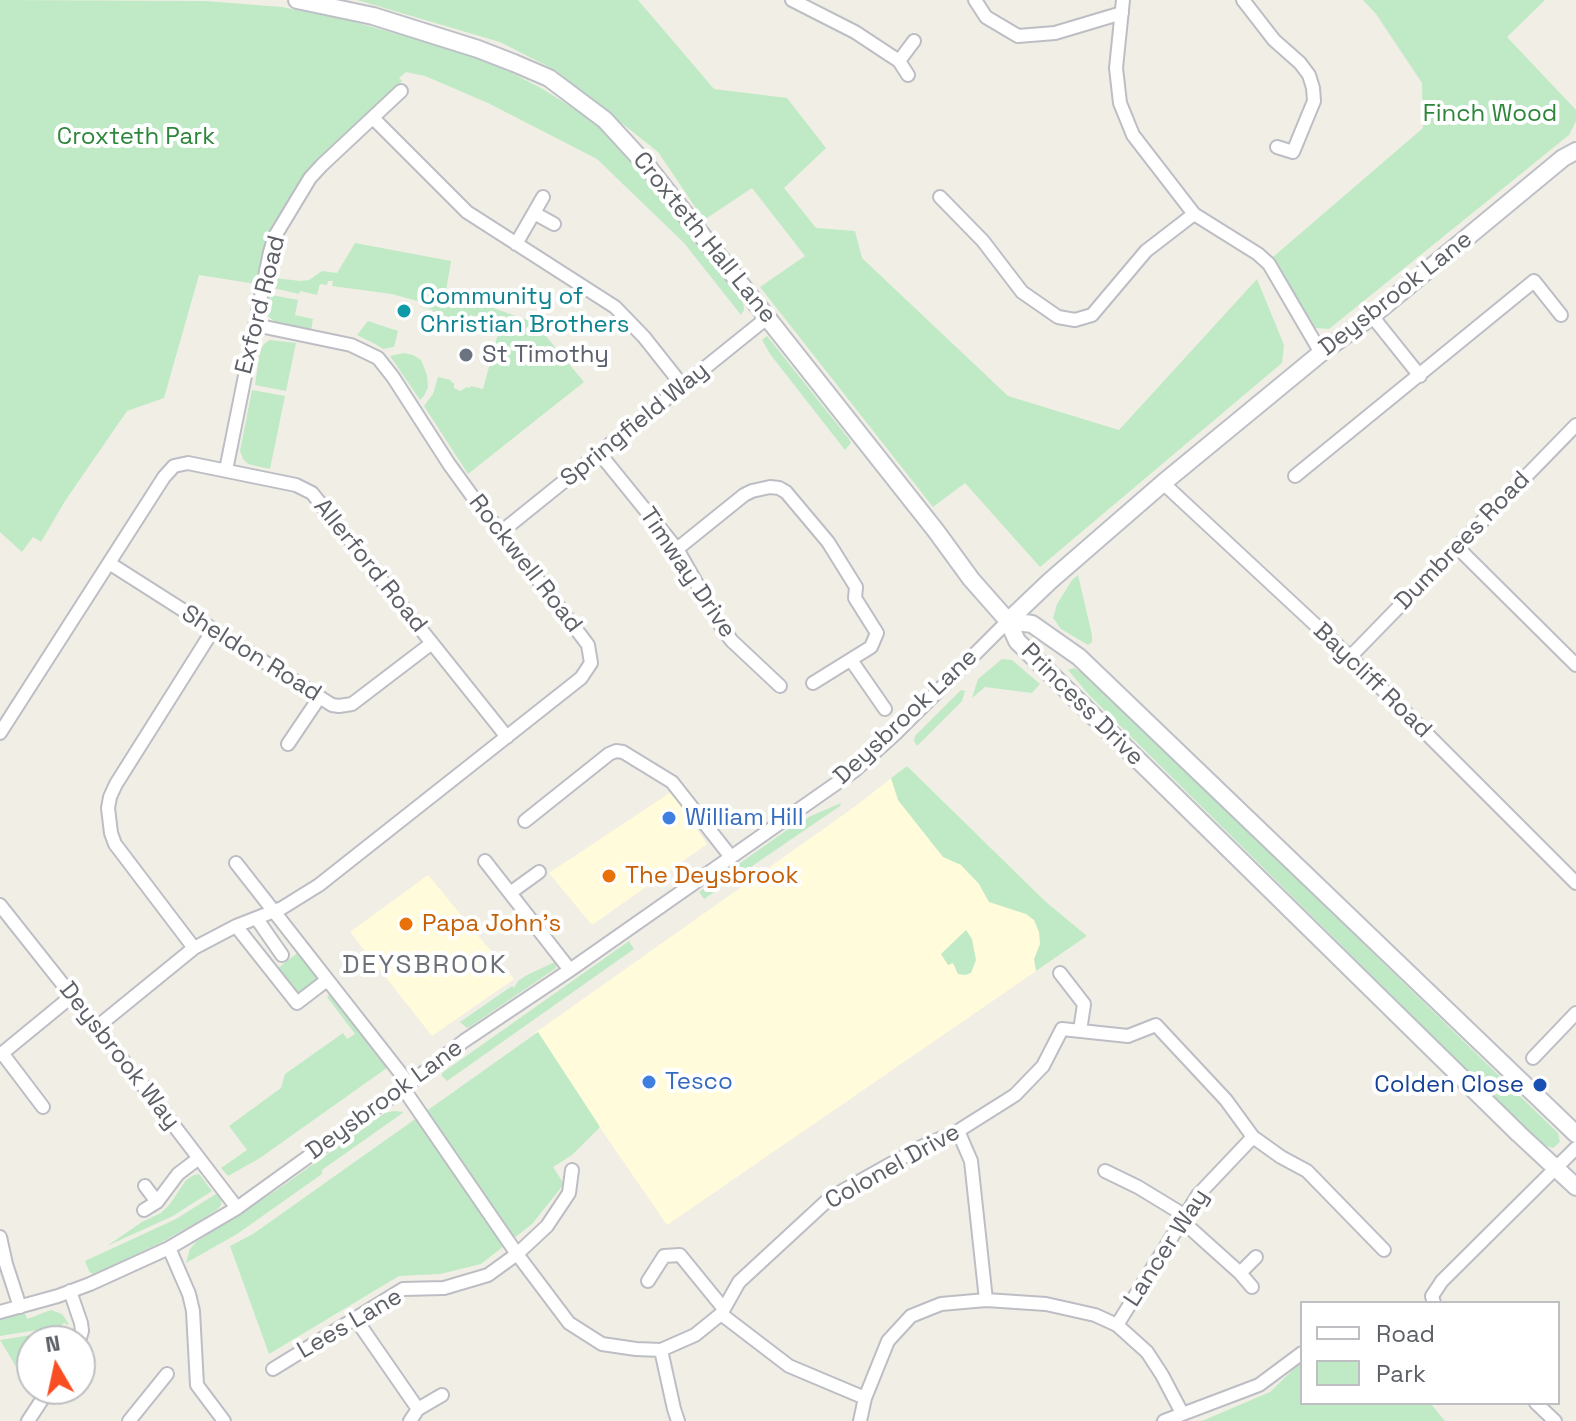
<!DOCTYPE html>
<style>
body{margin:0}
#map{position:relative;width:1576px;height:1421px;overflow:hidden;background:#f1efe5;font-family:"Space Grotesk",sans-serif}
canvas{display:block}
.legend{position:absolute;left:1300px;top:1301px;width:260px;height:104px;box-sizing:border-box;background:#fff;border:2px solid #bebfc2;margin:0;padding:10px 14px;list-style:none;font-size:24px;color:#5d6067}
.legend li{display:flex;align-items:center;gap:16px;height:40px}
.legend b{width:40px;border:2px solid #bebfc2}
.north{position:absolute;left:16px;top:1325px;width:80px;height:80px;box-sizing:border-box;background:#fff;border:2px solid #bebfc2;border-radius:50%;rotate:351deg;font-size:22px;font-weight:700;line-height:32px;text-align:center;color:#5d6067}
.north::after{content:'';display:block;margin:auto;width:28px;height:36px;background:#f94d22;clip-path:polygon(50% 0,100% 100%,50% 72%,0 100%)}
</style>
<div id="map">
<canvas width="1576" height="1421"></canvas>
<ul class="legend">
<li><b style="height:10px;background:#fff"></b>Road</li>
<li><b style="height:22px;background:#bfeac5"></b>Park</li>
</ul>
<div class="north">N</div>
</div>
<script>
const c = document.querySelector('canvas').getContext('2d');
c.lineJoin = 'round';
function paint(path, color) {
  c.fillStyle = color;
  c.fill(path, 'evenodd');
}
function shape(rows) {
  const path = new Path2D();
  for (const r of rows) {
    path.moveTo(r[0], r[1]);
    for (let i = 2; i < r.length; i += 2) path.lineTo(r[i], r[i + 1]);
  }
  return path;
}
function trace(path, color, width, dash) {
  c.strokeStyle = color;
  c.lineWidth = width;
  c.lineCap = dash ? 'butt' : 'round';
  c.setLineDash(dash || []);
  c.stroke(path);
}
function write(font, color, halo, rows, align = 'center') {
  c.font = font + ' "Space Grotesk",sans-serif';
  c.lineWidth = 8;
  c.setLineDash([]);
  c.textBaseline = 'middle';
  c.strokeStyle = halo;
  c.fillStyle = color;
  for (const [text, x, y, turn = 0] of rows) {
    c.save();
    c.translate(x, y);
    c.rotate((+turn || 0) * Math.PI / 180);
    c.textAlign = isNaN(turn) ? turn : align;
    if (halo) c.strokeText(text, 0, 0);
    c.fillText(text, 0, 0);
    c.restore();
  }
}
const commercial = shape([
 [907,766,1045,901,1087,936,667,1225,535,1033,853,808],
 [671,792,707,844,592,925,549,873],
 [428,875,514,979,432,1036,350,932]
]);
const green = shape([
 [0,0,205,1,282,7,351,21,468,54,496,65,541,88,594,121,619,144,635,162,696,243,743,298,744,310,741,315,684,243,597,159,488,103,425,76,406,72,399,78,402,81,309,169,291,195,266,243,256,284,199,275,164,398,127,411,65,501,41,542,33,537,22,552,0,532],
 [357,0,638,0,714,89,787,98,826,148,784,188,816,228,855,231,862,258,1008,396,1119,430,1257,279,1284,345,1282,363,1040,567,965,483,933,507,760,287,805,256,752,188,704,220,658,152,555,70,500,42],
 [1363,0,1545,0,1507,37,1576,110,1576,121,1569,135,1329,329,1315,328,1273,257,1423,128,1422,83,1376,14],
 [355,243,451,261,446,291,535,323,584,382,468,474,424,406,433,394,438,377,451,380,451,382,454,383,454,388,460,391,467,387,470,388,471,386,483,389,499,330,488,327,489,321,470,315,467,324,432,313,433,310,421,307,421,302,392,294,332,286,333,281,328,281,327,285,320,284,317,295,300,291,299,294,273,288,274,278,301,281,309,280,322,271,337,273],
 [272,295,298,300,295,315,313,319,311,331,278,324,269,317,266,312,266,300,267,296],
 [368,321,398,331,394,347,383,349,375,344,357,335],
 [767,336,849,439,851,443,845,450,770,354,762,340],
 [270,340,296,343,286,391,255,385,260,351,264,344],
 [404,353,413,355,421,360,427,375,428,387,424,396,420,400,390,356],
 [252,390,285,396,270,469,248,464,243,459,240,451],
 [1078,575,1092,635,1092,642,1088,645,1061,629,1053,618,1057,604,1072,580],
 [1002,659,1012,660,1040,684,1032,693,985,687,972,698,978,679],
 [1074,668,1089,677,1558,1133,1560,1142,1553,1148,1543,1145,1090,696,1068,670],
 [961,690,965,691,962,701,917,746,914,741,915,736],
 [907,766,1045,901,1087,936,1036,971,1034,959,1040,944,1039,932,1034,920,1026,914,989,902,979,884,961,865,943,857,898,800,891,778],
 [841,803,840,806,704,899,699,892,787,830,811,816],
 [966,930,972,939,976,960,971,973,965,975,958,974,953,963,948,965,941,954],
 [629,941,634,949,447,1081,442,1076,442,1073],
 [300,951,324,979,299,999,274,971],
 [557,961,556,968,471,1026,467,1028,460,1022,512,986,514,988,518,981,527,975],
 [333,992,391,1065,260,1158,228,1176,221,1168,247,1150,229,1126,281,1088,285,1074,343,1033,347,1039,355,1034,327,997],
 [538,1032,600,1127,572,1155,553,1167,564,1184,532,1224,481,1264,440,1274,399,1276,269,1354,230,1246,253,1234],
 [394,1111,404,1112,322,1170,322,1174,237,1234,186,1263,190,1249,196,1242,277,1190,385,1113],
 [199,1174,212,1191,173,1216,107,1246,142,1222,161,1213,170,1204,186,1180,194,1175],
 [219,1192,222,1197,221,1205,218,1209,203,1219,160,1243,107,1268,92,1274,89,1271,85,1261,176,1219],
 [51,1310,62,1314,69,1324,66,1325,65,1323,62,1324,62,1326,0,1336,0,1320,25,1313,27,1319],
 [69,1329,69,1336,65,1341,32,1341,32,1385,29,1388,0,1340],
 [1302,1361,1302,1403,1430,1403,1445,1421,1202,1421,1270,1392]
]);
const street = shape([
 [792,0,855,32,899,61,908,75],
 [975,0,986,17,1018,36,1055,33,1122,13],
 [1123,0,1116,68,1120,103,1133,135,1194,214,1258,254,1269,264,1321,353],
 [1243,0,1274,40,1300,63,1309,75,1313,88,1314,101,1293,152,1277,147],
 [899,61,914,41],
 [373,118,467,212,615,307,644,337,682,385],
 [940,197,983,241,1022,292,1058,317,1075,320,1092,315,1146,251,1194,214],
 [534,213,554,224],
 [516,244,543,197],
 [1372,316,1420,376],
 [600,454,677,549,722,628,732,641,780,686],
 [226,470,270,252,275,236,310,178,322,165,401,91],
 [1295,476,1534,281,1561,315],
 [1163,483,1350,657,1576,883],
 [501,532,768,317],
 [1457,547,1576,665],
 [677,549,744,495,752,491,770,487,779,488,786,492,828,542,856,587,855,598,877,633,871,647,813,683],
 [109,563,332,705,339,706,352,704,432,643],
 [1350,657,1576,425],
 [851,660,885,709],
 [0,733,164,477,174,466,188,463,296,485,312,493,507,737],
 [288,744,319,698],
 [525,821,609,754,616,751,623,752,672,782,731,857],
 [485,861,570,970],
 [236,863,409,1084],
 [510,893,539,872],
 [0,905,156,1102,237,1208],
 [257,919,282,955],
 [236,926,297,1003,327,980],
 [194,948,115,844,111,833,108,808,110,797,116,784,213,630],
 [1060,973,1084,1004,1080,1031],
 [97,1027,194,948,236,926,282,908,319,885,581,678,591,663,588,645,582,637,501,532,483,511,449,464,393,377,378,358,351,345,255,325],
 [2,1053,43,1107],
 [0,1055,72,996],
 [1533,1058,1576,1013],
 [403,1088,517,1254,569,1323,602,1344,636,1349,661,1350,695,1335,721,1314,739,1282,830,1198,921,1147,958,1131,1015,1095,1043,1066,1062,1029,1128,1036,1156,1025,1226,1100,1253,1137,1281,1157,1307,1171,1384,1250],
 [958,1131,971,1161,986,1300],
 [1105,1171,1138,1187,1184,1215],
 [145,1186,157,1202],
 [144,1210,157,1202,178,1174,199,1158],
 [1181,1220,1240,1273,1252,1287],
 [0,1237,6,1264,20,1307],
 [169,1248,189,1294,193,1311,197,1385,224,1421],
 [1240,1273,1256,1257],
 [648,1281,664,1256,680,1255,724,1309],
 [70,1291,81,1323,82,1331,79,1341],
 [1434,1303,1432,1296,1442,1281,1576,1148],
 [0,1312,58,1296,90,1284,169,1248,237,1208,409,1084,464,1041,570,970,854,771,896,733,1008,621],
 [721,1314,789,1366,865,1398],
 [355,1318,418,1409],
 [1117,1325,1198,1195,1253,1137],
 [661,1350,674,1409,678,1421],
 [273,1369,403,1289,444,1288,488,1275,517,1254,547,1226,569,1193,572,1170],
 [1536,1403,1555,1421],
 [28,1421,49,1389],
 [129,1421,167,1374],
 [410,1421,418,1409,442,1395],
 [860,1421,865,1398,888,1341,911,1316,941,1304,986,1300,1046,1304,1095,1315,1117,1325,1147,1352,1162,1375,1182,1413],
 [1164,1421,1259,1385,1302,1353]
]);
const secondary = shape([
 [297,0,373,16,478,49,514,63,549,78,605,120,648,167,936,531,971,579,1008,621,1017,641,1519,1134,1576,1187],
 [1008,621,1032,624,1079,657,1576,1134],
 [1008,621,1050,581,1163,483,1321,353,1372,316,1563,158,1576,151]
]);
const markers = [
 [404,311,8,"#0f9aa8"],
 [466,355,8,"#6b7280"],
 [669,818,8,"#3f7fe0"],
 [609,876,8,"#e8710a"],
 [406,924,8,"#e8710a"],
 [649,1082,8,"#3f7fe0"],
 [1540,1085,8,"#1a4fb4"]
];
const parkNames = [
 ["Finch Wood",1490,114],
 ["Croxteth Park",136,137]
];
const streetNames = [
 ["Croxteth Hall Lane",704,238,51],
 ["Deysbrook Lane",1396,294,-38],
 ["Exford Road",261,305,-76],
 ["Springfield Way",635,425,-39],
 ["Dumbrees Road",1463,541,-46],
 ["Rockwell Road",525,564,52],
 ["Allerford Road",370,566,51],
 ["Timway Drive",687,573,56],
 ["Sheldon Road",251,654,32],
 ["Baycliff Road",1372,681,44],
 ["Princess Drive",1082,705,45],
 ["Deysbrook Lane",906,717,-43],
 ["Deysbrook Way",119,1056,52],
 ["Deysbrook Lane",385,1100,-36],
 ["Colonel Drive",893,1167,-29],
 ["Lancer Way",1167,1248,-57],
 ["Lees Lane",350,1324,-30]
];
const cultureNames = [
 ["Community of",420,297],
 ["Christian Brothers",420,325]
];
const worshipNames = [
 ["St Timothy",482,355]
];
const shopNames = [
 ["William Hill",685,818],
 ["Tesco",665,1082]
];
const foodNames = [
 ["The Deysbrook",625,876],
 ["Papa John's",422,924]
];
const transitNames = [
 ["Colden Close",1524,1085]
];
const neighbourhoodNames = [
 ["DEYSBROOK",425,966]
];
paint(commercial, '#fffbdb');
paint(green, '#bfeac5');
trace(street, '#bdbec5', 16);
trace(secondary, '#bdc0c7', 20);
trace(street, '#fff', 12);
trace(secondary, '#fff', 16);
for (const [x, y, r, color] of markers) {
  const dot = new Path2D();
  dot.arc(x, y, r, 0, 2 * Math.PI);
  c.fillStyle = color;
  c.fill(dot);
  trace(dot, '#fff', 3);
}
write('24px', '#2d863b', '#fff', parkNames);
write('24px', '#5d6067', '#fff', streetNames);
write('24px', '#0d838f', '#fff', cultureNames, 'left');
write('24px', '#5b616d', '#fff', worshipNames, 'left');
write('24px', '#366cbe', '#fff', shopNames, 'left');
write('24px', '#c56008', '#fff', foodNames, 'left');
write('24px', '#164399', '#fff', transitNames, 'right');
c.letterSpacing = '2px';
write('26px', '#6d7279', '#fff', neighbourhoodNames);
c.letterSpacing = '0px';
</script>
